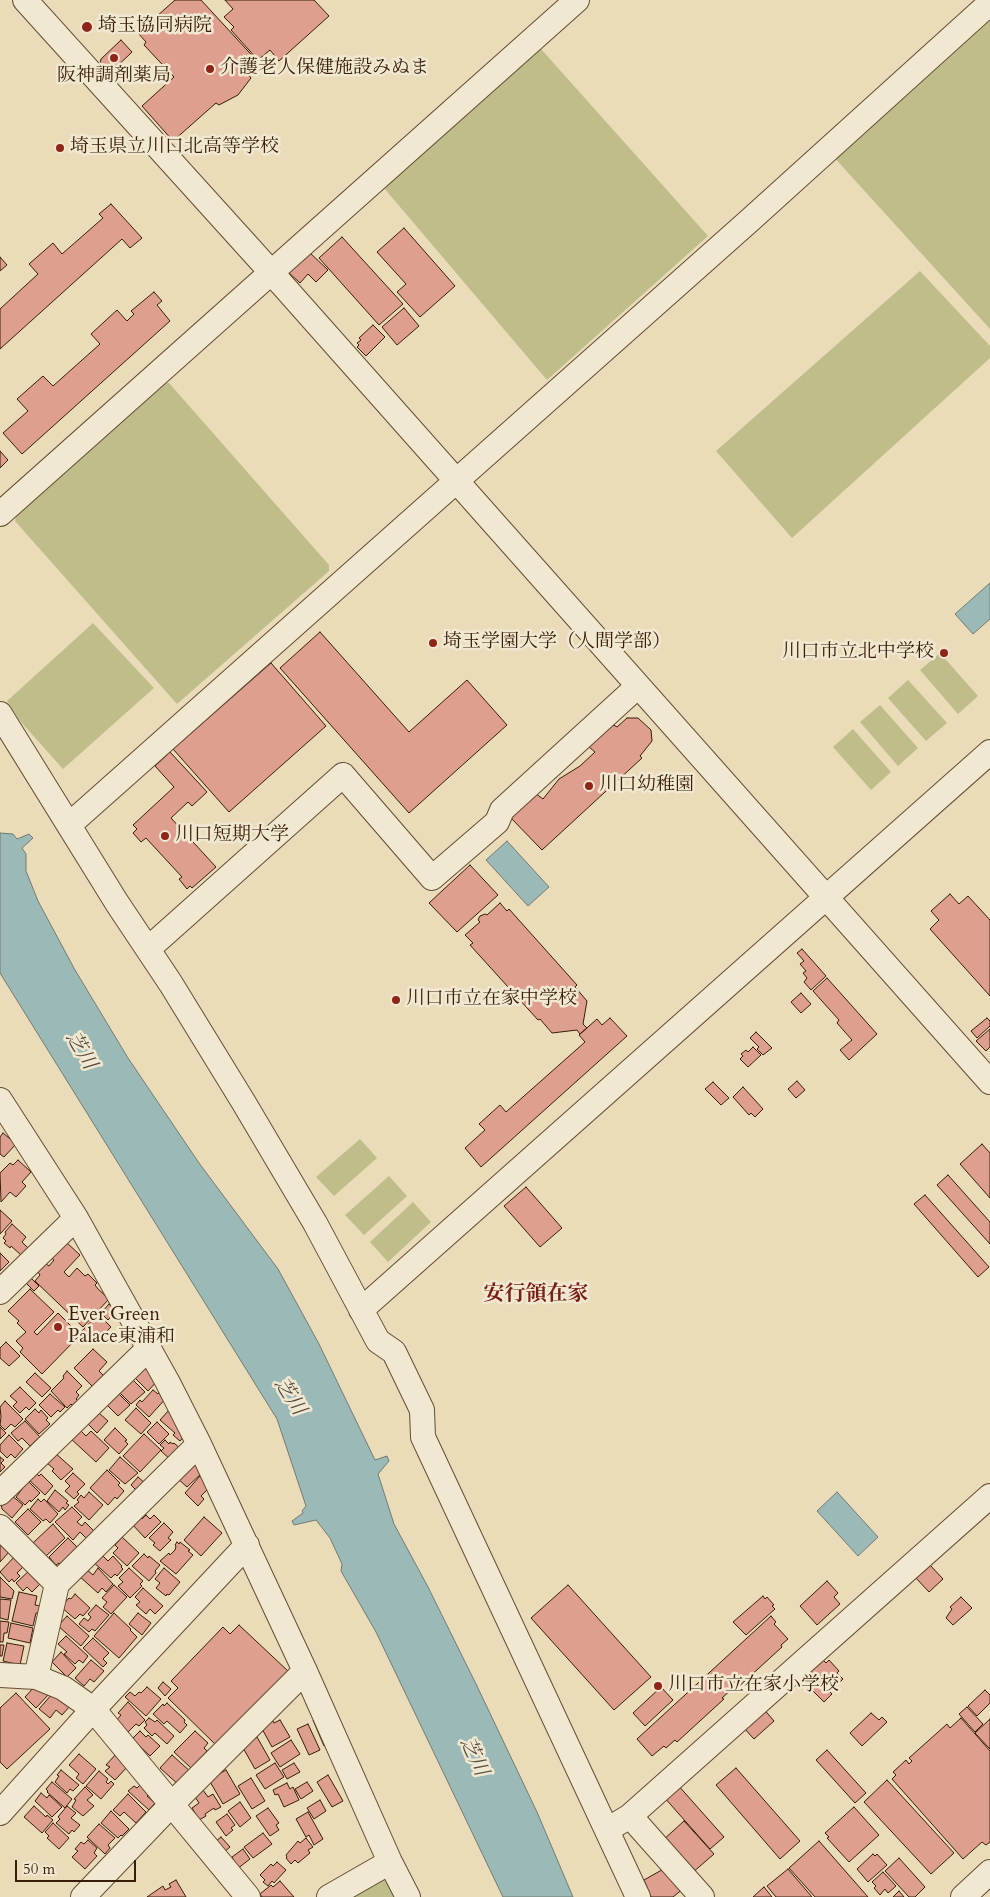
<!DOCTYPE html>
<meta charset="utf-8">
<style>
body{margin:0}
#map{position:relative;width:990px;height:1897px;overflow:hidden;background:#eadbb9;font-family:Cardo,serif}
canvas{display:block}
.scale{position:absolute;left:15px;top:1860px;width:121px;height:22px;box-sizing:border-box;border:2px solid #391d08;border-top:0;padding-left:6px;font-size:15px;line-height:18px;white-space:nowrap;color:#391d08;-webkit-text-stroke:4px #f1e8d2;paint-order:stroke}
</style>
<div id="map">
<canvas width="990" height="1897"></canvas>
<div class="scale">50 m</div>
</div>
<script>
const c = document.querySelector('canvas').getContext('2d');
c.lineJoin = 'round';
function paint(path, color) {
  c.fillStyle = color;
  c.fill(path, 'evenodd');
}
function shape(rows) {
  const path = new Path2D();
  for (const r of rows) {
    path.moveTo(r[0], r[1]);
    for (let i = 2; i < r.length; i += 2) path.lineTo(r[i], r[i + 1]);
  }
  return path;
}
function trace(path, color, width, dash) {
  c.strokeStyle = color;
  c.lineWidth = width;
  c.lineCap = dash ? 'butt' : 'round';
  c.setLineDash(dash || []);
  c.stroke(path);
}
function write(font, color, halo, rows, align = 'center') {
  c.font = font + ' Cardo,"Noto Serif JP",serif';
  c.lineWidth = 5;
  c.setLineDash([]);
  c.textBaseline = 'middle';
  c.strokeStyle = halo;
  c.fillStyle = color;
  for (const [text, x, y, turn = 0] of rows) {
    c.save();
    c.translate(x, y);
    c.rotate((+turn || 0) * Math.PI / 180);
    c.textAlign = isNaN(turn) ? turn : align;
    if (halo) c.strokeText(text, 0, 0);
    c.fillText(text, 0, 0);
    c.restore();
  }
}
const green = shape([
 [990,14,990,329,831,154],
 [541,49,708,236,547,380,384,188],
 [920,271,990,346,990,358,792,538,716,451],
 [163,383,169,383,329,565,329,571,177,704,15,521,17,512],
 [93,623,154,688,63,769,20,721,7,701],
 [940,653,978,696,958,714,920,670],
 [908,680,947,723,926,741,888,698],
 [880,705,918,748,898,766,860,722],
 [853,729,891,772,871,790,833,747],
 [360,1139,377,1158,334,1196,316,1177],
 [389,1176,407,1196,364,1235,345,1215],
 [413,1202,431,1222,388,1262,370,1242],
 [383,1875,401,1897,345,1897]
]);
const water = shape([
 [990,583,990,619,973,634,955,614,990,583],
 [0,833,13,834,17,839,29,834,33,838,22,848,26,854,26,871,38,901,75,970,128,1058,199,1163,278,1269,319,1344,375,1460,387,1456,389,1461,378,1474,394,1524,428,1587,476,1684,537,1812,573,1897,503,1897,376,1632,341,1571,342,1564,330,1538,316,1520,294,1525,292,1521,303,1513,302,1511,306,1506,277,1419,0,973,0,833],
 [507,841,549,887,528,906,486,860,507,841],
 [837,1492,878,1537,858,1556,817,1511,837,1492]
]);
const building = shape([
 [175,0,201,0,259,63,248,74,251,78,238,95,219,105,216,103,173,141,142,106,174,77,144,45,146,42,138,33,175,0],
 [225,0,314,0,329,16,279,61,270,50,258,60,231,30,234,27,224,17,233,9,225,0],
 [121,40,132,52,107,76,99,68,101,59,121,40],
 [111,204,142,238,130,248,122,239,0,349,0,309,38,274,29,264,53,243,62,254,103,218,99,214,111,204],
 [404,228,455,286,420,317,397,292,406,284,377,252,404,228],
 [342,237,403,304,379,325,319,258,342,237],
 [308,251,328,270,316,282,308,274,300,283,288,272,308,251],
 [0,257,7,265,0,271,0,257],
 [154,292,162,301,157,305,170,321,22,454,3,433,28,411,17,399,43,376,53,386,100,344,91,334,117,310,127,321,134,314,131,311,154,292],
 [404,308,419,326,397,345,382,327,404,308],
 [373,325,385,337,366,356,357,347,359,345,357,343,361,340,359,338,373,325],
 [0,451,8,460,0,468,0,451],
 [320,632,409,732,467,680,507,725,409,813,280,668,320,632],
 [271,663,326,726,229,812,173,749,271,663],
 [627,718,638,718,651,730,652,741,640,756,642,758,542,850,510,817,535,793,543,799,559,779,580,766,595,752,589,747,612,724,617,727,627,718],
 [170,752,207,792,192,806,188,802,171,818,216,867,192,888,190,886,187,889,179,879,182,877,146,838,141,842,133,833,137,829,133,825,174,787,155,766,170,752],
 [470,865,498,895,457,932,429,903,470,865],
 [950,894,959,904,968,896,990,920,990,996,930,929,939,920,931,911,950,894],
 [500,903,507,911,509,909,577,985,575,987,587,1001,583,1024,587,1028,580,1034,577,1030,552,1033,540,1019,538,1020,470,945,473,943,465,935,480,922,478,920,480,916,485,914,487,915,500,903],
 [802,949,826,976,811,990,804,982,807,978,803,973,806,971,800,964,804,961,797,953,802,949],
 [827,978,877,1034,849,1060,840,1050,852,1040,837,1023,839,1020,813,991,827,978],
 [801,993,811,1004,801,1013,791,1002,801,993],
 [610,1018,627,1036,481,1167,465,1148,485,1130,479,1124,500,1105,506,1112,585,1042,579,1035,580,1034,597,1019,602,1025,610,1018],
 [987,1018,990,1021,990,1026,977,1038,971,1031,987,1018],
 [990,1029,990,1047,986,1051,976,1041,990,1029],
 [756,1032,772,1048,763,1055,757,1049,759,1047,750,1038,756,1032],
 [753,1047,761,1055,748,1067,740,1059,743,1056,741,1054,746,1050,748,1052,753,1047],
 [797,1081,805,1090,796,1098,788,1089,797,1081],
 [713,1082,729,1098,721,1105,705,1089,713,1082],
 [743,1087,763,1109,755,1117,751,1113,749,1115,733,1097,743,1087],
 [3,1133,16,1144,4,1157,0,1154,0,1137,3,1133],
 [982,1144,990,1153,990,1198,960,1164,982,1144],
 [18,1160,31,1172,22,1182,26,1186,16,1197,10,1192,1,1202,0,1173,10,1163,13,1165,18,1160],
 [948,1175,990,1222,990,1244,937,1185,948,1175],
 [526,1187,562,1228,540,1247,504,1206,526,1187],
 [925,1195,989,1267,978,1277,914,1204,925,1195],
 [0,1210,12,1221,0,1234,0,1210],
 [12,1224,26,1237,22,1242,28,1248,21,1255,11,1246,10,1248,4,1243,6,1241,3,1238,6,1234,5,1232,12,1224],
 [65,1241,80,1255,64,1272,69,1277,77,1268,85,1276,88,1274,97,1283,95,1285,98,1289,109,1299,83,1327,35,1281,40,1275,38,1272,46,1264,49,1266,54,1260,50,1257,65,1241],
 [0,1253,9,1262,0,1271,0,1253],
 [29,1276,39,1286,34,1291,24,1281,29,1276],
 [30,1289,54,1312,34,1332,37,1335,58,1313,80,1335,42,1374,20,1352,23,1348,16,1341,26,1332,17,1323,19,1321,8,1311,30,1289],
 [109,1304,116,1311,108,1320,101,1313,109,1304],
 [98,1314,111,1327,97,1341,94,1338,92,1340,82,1331,98,1314],
 [6,1342,20,1356,9,1366,0,1358,0,1348,6,1342],
 [93,1349,107,1362,99,1371,105,1377,94,1388,74,1368,93,1349],
 [142,1365,147,1370,150,1368,160,1378,148,1391,132,1375,142,1365],
 [67,1371,82,1386,76,1392,79,1395,76,1399,78,1401,73,1406,71,1404,67,1408,51,1391,64,1378,63,1376,67,1371],
 [35,1373,51,1388,42,1397,26,1382,35,1373],
 [130,1377,145,1392,131,1404,117,1390,130,1377],
 [20,1387,36,1403,29,1410,26,1407,20,1413,13,1406,17,1402,10,1396,20,1387],
 [153,1390,158,1394,161,1390,168,1396,149,1417,136,1405,140,1400,142,1402,153,1390],
 [116,1391,130,1405,118,1416,107,1405,116,1391],
 [50,1394,65,1407,60,1412,58,1410,51,1417,39,1405,50,1394],
 [5,1401,23,1419,15,1427,11,1424,5,1430,0,1425,1,1417,0,1407,5,1401],
 [136,1408,151,1423,141,1434,125,1420,136,1408],
 [35,1409,39,1413,41,1410,48,1418,46,1420,50,1424,39,1434,25,1419,35,1409],
 [170,1409,186,1434,180,1441,173,1435,175,1433,160,1420,170,1409],
 [99,1413,108,1421,97,1433,85,1421,99,1413],
 [25,1421,40,1437,30,1446,22,1438,18,1441,11,1433,25,1421],
 [157,1422,169,1434,159,1444,147,1432,157,1422],
 [0,1427,6,1433,0,1439,0,1427],
 [78,1428,86,1436,91,1431,109,1448,96,1462,69,1437,78,1428],
 [115,1428,127,1440,125,1441,128,1444,119,1454,104,1440,115,1428],
 [144,1434,161,1450,140,1472,123,1456,144,1434],
 [9,1435,23,1449,15,1458,11,1454,7,1458,0,1451,0,1445,9,1435],
 [165,1440,169,1444,170,1442,173,1444,174,1443,182,1450,172,1461,161,1451,164,1448,160,1445,165,1440],
 [54,1452,73,1469,61,1480,52,1471,54,1469,47,1463,52,1459,54,1452],
 [0,1457,4,1460,1,1463,5,1467,0,1472,0,1457],
 [120,1457,138,1473,125,1484,109,1470,120,1457],
 [192,1461,204,1471,187,1487,177,1478,192,1461],
 [107,1470,120,1483,118,1485,124,1491,117,1499,115,1497,108,1505,90,1488,107,1470],
 [34,1471,39,1476,41,1474,53,1486,45,1495,27,1478,34,1471],
 [73,1473,85,1484,77,1492,79,1494,74,1499,65,1491,70,1486,65,1481,73,1473],
 [200,1476,211,1486,201,1496,204,1499,198,1506,185,1493,200,1476],
 [138,1477,147,1485,139,1493,131,1485,138,1477],
 [28,1481,40,1493,31,1502,30,1500,25,1505,16,1497,28,1481],
 [55,1490,68,1501,66,1503,69,1505,65,1510,63,1507,59,1512,47,1501,55,1490],
 [89,1492,103,1505,89,1520,74,1506,79,1502,77,1500,81,1495,84,1498,89,1492],
 [10,1494,23,1505,12,1518,2,1509,1,1503,10,1494],
 [38,1499,41,1502,44,1499,58,1514,50,1523,46,1519,43,1521,30,1509,38,1499],
 [72,1507,82,1517,77,1522,82,1526,85,1522,94,1531,87,1539,80,1532,73,1540,55,1522,72,1507],
 [28,1509,41,1522,28,1535,15,1522,28,1509],
 [146,1515,150,1519,154,1515,161,1522,145,1538,131,1523,139,1516,142,1519,146,1515],
 [204,1517,222,1533,201,1556,184,1540,204,1517],
 [164,1523,173,1532,168,1538,171,1540,160,1551,153,1545,155,1543,149,1538,164,1523],
 [53,1524,65,1538,46,1556,33,1543,53,1524],
 [122,1537,139,1553,127,1566,113,1553,118,1548,115,1545,122,1537],
 [68,1538,80,1550,63,1567,59,1563,56,1565,49,1557,68,1538],
 [0,1542,10,1551,0,1562,0,1542],
 [177,1542,179,1544,180,1542,190,1550,188,1551,193,1555,176,1574,160,1561,169,1553,170,1555,175,1550,176,1546,175,1545,177,1542],
 [17,1554,27,1563,17,1573,20,1576,14,1582,12,1579,9,1582,0,1572,17,1554],
 [101,1554,108,1561,113,1556,122,1566,121,1567,123,1569,117,1576,115,1574,111,1578,92,1561,101,1554],
 [144,1554,148,1558,149,1556,160,1565,155,1571,156,1573,149,1581,132,1566,144,1554],
 [929,1564,943,1579,929,1592,915,1577,929,1564],
 [32,1568,44,1580,32,1592,27,1587,23,1591,16,1583,32,1568],
 [98,1568,113,1584,106,1592,102,1588,98,1593,79,1576,86,1569,93,1575,98,1568],
 [129,1568,143,1581,140,1584,142,1586,130,1598,118,1586,123,1582,119,1578,129,1568],
 [164,1568,180,1582,169,1595,167,1594,166,1596,156,1588,160,1583,155,1579,164,1568],
 [0,1577,14,1591,12,1599,0,1597,0,1577],
 [827,1581,838,1593,834,1597,840,1604,817,1625,800,1606,827,1581],
 [114,1585,127,1597,111,1614,103,1607,107,1602,102,1598,114,1585],
 [568,1585,651,1677,614,1710,531,1618,568,1585],
 [143,1588,163,1606,155,1614,150,1609,146,1614,136,1605,140,1602,135,1597,143,1588],
 [19,1592,37,1596,35,1605,41,1606,40,1613,36,1613,33,1626,12,1621,19,1592],
 [75,1594,90,1608,83,1616,80,1614,75,1619,61,1607,69,1598,71,1599,75,1594],
 [763,1596,765,1599,767,1597,774,1605,772,1606,775,1609,746,1635,733,1622,763,1596],
 [961,1597,972,1608,953,1625,946,1618,952,1609,950,1607,961,1597],
 [0,1599,11,1600,8,1620,0,1618,0,1599],
 [96,1605,109,1615,95,1631,92,1629,89,1632,79,1624,84,1618,88,1621,91,1617,88,1614,96,1605],
 [114,1613,131,1629,130,1630,137,1637,119,1658,94,1636,114,1613],
 [138,1613,151,1623,142,1635,129,1624,138,1613],
 [67,1616,89,1636,81,1646,58,1626,67,1616],
 [771,1616,776,1622,774,1624,788,1639,781,1645,782,1647,735,1690,733,1688,722,1698,724,1699,677,1742,675,1740,666,1748,664,1746,652,1756,637,1739,771,1616],
 [0,1621,9,1622,7,1633,4,1633,3,1642,0,1642,0,1621],
 [11,1623,33,1628,30,1643,8,1638,11,1623],
 [239,1625,289,1672,217,1746,168,1698,178,1688,171,1681,223,1627,230,1634,239,1625],
 [66,1636,88,1656,83,1663,79,1660,75,1664,64,1654,67,1652,58,1644,66,1636],
 [93,1638,109,1653,103,1659,107,1663,103,1667,83,1648,93,1638],
 [7,1643,24,1646,20,1665,3,1661,7,1643],
 [0,1645,4,1645,2,1656,0,1656,0,1645],
 [61,1652,76,1668,67,1677,52,1662,61,1652],
 [821,1658,826,1663,829,1660,839,1671,837,1673,843,1679,830,1692,832,1694,824,1702,807,1685,809,1684,804,1679,821,1658],
 [91,1660,104,1671,94,1682,90,1679,84,1686,75,1678,91,1660],
 [163,1682,171,1689,165,1696,158,1688,163,1682],
 [37,1684,49,1694,36,1708,25,1697,37,1684],
 [147,1687,161,1699,146,1716,125,1697,130,1692,135,1696,139,1692,141,1693,147,1687],
 [661,1687,673,1700,645,1726,633,1713,661,1687],
 [985,1690,990,1695,990,1703,977,1716,968,1706,985,1690],
 [16,1693,50,1729,7,1769,0,1762,0,1708,16,1693],
 [53,1693,70,1706,62,1715,56,1710,50,1718,39,1709,53,1693],
 [128,1702,145,1720,139,1726,136,1724,126,1734,114,1723,121,1715,118,1713,128,1702],
 [167,1703,185,1720,184,1722,187,1725,180,1733,167,1721,164,1724,153,1714,163,1704,164,1706,167,1703],
 [762,1707,774,1721,754,1739,741,1725,762,1707],
 [967,1707,983,1724,975,1732,959,1714,967,1707],
 [871,1713,879,1720,882,1717,887,1722,862,1746,850,1733,871,1713],
 [318,1717,329,1743,324,1746,313,1720,318,1717],
 [149,1718,155,1722,157,1720,174,1736,167,1744,155,1733,152,1736,144,1728,147,1725,145,1722,149,1718],
 [961,1718,990,1751,990,1842,986,1845,982,1842,963,1859,892,1779,896,1775,893,1772,906,1760,909,1764,912,1761,909,1758,947,1724,950,1728,961,1718],
 [990,1719,990,1749,975,1733,990,1719],
 [280,1720,290,1737,272,1747,261,1727,273,1721,274,1723,280,1720],
 [308,1724,320,1750,309,1755,297,1729,308,1724],
 [140,1731,146,1737,148,1735,160,1746,150,1756,132,1739,140,1731],
 [195,1731,208,1743,204,1748,207,1751,191,1768,174,1752,195,1731],
 [257,1737,270,1760,255,1769,242,1746,257,1737],
 [291,1740,300,1754,280,1767,271,1753,291,1740],
 [827,1750,866,1793,855,1803,816,1760,827,1750],
 [79,1754,96,1769,83,1784,76,1778,79,1774,69,1765,79,1754],
 [116,1754,129,1765,115,1780,105,1771,110,1767,106,1765,116,1754],
 [172,1755,192,1773,180,1786,160,1768,172,1755],
 [275,1763,284,1777,265,1789,256,1775,275,1763],
 [294,1763,300,1772,287,1779,282,1770,294,1763],
 [736,1768,800,1841,780,1859,716,1785,736,1768],
 [61,1770,79,1785,73,1791,70,1789,67,1793,55,1782,59,1776,57,1775,61,1770],
 [226,1770,240,1794,223,1804,209,1780,226,1770],
 [99,1771,108,1779,106,1782,108,1784,111,1781,114,1784,101,1799,86,1786,99,1771],
 [328,1775,343,1801,332,1807,317,1782,328,1775],
 [251,1778,265,1801,252,1809,238,1786,251,1778],
 [887,1780,954,1853,931,1874,864,1802,887,1780],
 [52,1782,72,1799,65,1808,47,1792,48,1791,46,1789,52,1782],
 [307,1782,313,1791,301,1799,295,1789,307,1782],
 [142,1783,151,1792,147,1796,155,1803,149,1810,128,1791,134,1786,137,1788,142,1783],
 [287,1783,290,1789,293,1787,299,1800,284,1807,278,1794,275,1795,273,1790,287,1783],
 [677,1784,724,1837,710,1849,663,1796,677,1784],
 [85,1787,93,1795,87,1800,94,1806,83,1816,72,1807,76,1800,74,1799,85,1787],
 [203,1790,208,1797,213,1794,221,1807,215,1810,214,1808,205,1814,206,1816,199,1820,192,1808,199,1803,194,1795,203,1790],
 [41,1793,47,1798,49,1795,62,1807,52,1817,35,1801,41,1793],
 [128,1794,146,1812,136,1823,124,1812,120,1816,113,1810,128,1794],
 [320,1800,326,1811,314,1819,307,1808,320,1800],
 [240,1802,251,1818,240,1827,228,1811,240,1802],
 [34,1806,46,1817,47,1815,53,1820,42,1833,24,1817,34,1806],
 [67,1806,76,1813,71,1818,80,1825,74,1832,72,1830,69,1834,56,1823,60,1819,58,1817,67,1806],
 [854,1807,879,1835,849,1862,827,1838,829,1837,825,1833,854,1807],
 [268,1808,279,1823,276,1825,279,1830,270,1836,256,1816,268,1808],
 [111,1811,129,1829,122,1836,121,1835,118,1838,101,1823,111,1811],
 [308,1812,323,1839,314,1845,309,1835,306,1837,296,1819,308,1812],
 [227,1814,235,1825,231,1828,233,1830,226,1836,216,1822,227,1814],
 [684,1821,714,1854,692,1873,662,1841,684,1821],
 [53,1823,69,1838,59,1849,47,1838,49,1836,45,1832,53,1823],
 [99,1824,115,1838,108,1845,110,1848,105,1854,87,1837,99,1824],
 [263,1833,272,1844,253,1858,244,1847,263,1833],
 [221,1837,230,1847,224,1852,215,1842,221,1837],
 [306,1838,313,1847,308,1850,310,1853,298,1863,295,1860,291,1864,286,1858,287,1857,286,1855,298,1841,300,1843,306,1838],
 [88,1840,97,1848,94,1853,97,1856,85,1869,72,1857,78,1851,75,1849,81,1842,84,1844,88,1840],
 [819,1841,868,1897,815,1897,789,1868,819,1841],
 [243,1849,250,1859,237,1869,232,1863,234,1861,232,1857,243,1849],
 [873,1854,875,1856,877,1854,887,1865,868,1882,857,1869,873,1854],
 [899,1858,925,1887,915,1897,909,1897,885,1871,899,1858],
 [277,1862,286,1870,274,1883,272,1881,268,1886,263,1882,265,1880,260,1875,271,1864,273,1866,277,1862],
 [667,1867,684,1888,673,1897,651,1897,644,1880,667,1867],
 [788,1869,812,1897,776,1897,767,1886,788,1869],
 [883,1872,896,1886,888,1893,885,1889,880,1895,874,1888,876,1886,872,1882,883,1872],
 [176,1880,186,1897,147,1897,163,1886,165,1890,171,1887,169,1884,176,1880],
 [280,1881,294,1897,262,1897,260,1894,271,1885,273,1887,280,1881],
 [764,1887,772,1897,753,1897,764,1887],
 [899,1891,904,1897,893,1897,899,1891]
]);
const minor = shape([
 [25,0,271,272,990,1082],
 [0,514,577,0],
 [0,714,117,903,171,984,244,1103,315,1223,378,1341,394,1352,422,1410,423,1437,638,1897],
 [69,825,749,221,990,3],
 [148,949,343,775,432,878,497,822,502,810,638,686],
 [0,1100,76,1218,167,1381,199,1444,305,1671,390,1862,408,1897],
 [0,1292,76,1218],
 [361,1310,990,752],
 [0,1493,149,1348],
 [0,1527,57,1584],
 [0,1675,36,1677,63,1688,93,1709,248,1897],
 [36,1677,57,1584,199,1444],
 [0,1813,87,1716,247,1545],
 [630,1816,702,1897],
 [607,1830,630,1816,990,1496],
 [83,1897,171,1805,305,1671],
 [329,1897,390,1862],
 [963,1897,990,1872]
]);
const markers = [
 [87,27,6,"#8f2418"],
 [114,58,5,"#8f2418"],
 [210,69,5,"#8f2418"],
 [60,148,5,"#8f2418"],
 [433,643,5,"#8f2418"],
 [944,653,5,"#8f2418"],
 [589,786,5,"#8f2418"],
 [165,836,5,"#8f2418"],
 [396,1000,5,"#8f2418"],
 [58,1327,5,"#8f2418"],
 [658,1686,5,"#8f2418"]
];
const poiNames = [
 ["埼玉協同病院",98,27],
 ["介護老人保健施設みぬま",220,69],
 ["阪神調剤薬局",114,77,"center"],
 ["埼玉県立川口北高等学校",70,148],
 ["埼玉学園大学（人間学部）",443,643],
 ["川口市立北中学校",934,653,"right"],
 ["川口幼稚園",599,786],
 ["川口短期大学",175,836],
 ["川口市立在家中学校",406,1000],
 ["Ever Green",68,1316],
 ["Palace東浦和",68,1338],
 ["川口市立在家小学校",668,1686]
];
const waterNames = [
 ["芝川",80,1051,59],
 ["芝川",289,1397,57],
 ["芝川",473,1757,65]
];
const quarterNames = [
 ["安行領在家",536,1295]
];
paint(green, '#bfbe8a');
paint(water, '#9ab9b7');
trace(water, '#737b71', 1);
paint(building, '#df9f8f');
trace(building, '#391d08', 1);
trace(minor, '#654c34', 26);
trace(minor, '#f1e8d2', 24);
for (const [x, y, r, color] of markers) {
  const dot = new Path2D();
  dot.arc(x, y, r, 0, 2 * Math.PI);
  c.fillStyle = color;
  c.fill(dot);
  trace(dot, '#f1e8d2', 2);
}
write('19px', '#391d08', '#f1e8d2', poiNames, 'left');
write('italic 20px', '#564c3d', '#f1e8d2', waterNames);
write('bold 21px', '#7a1f14', '#f1e8d2', quarterNames);
</script>
